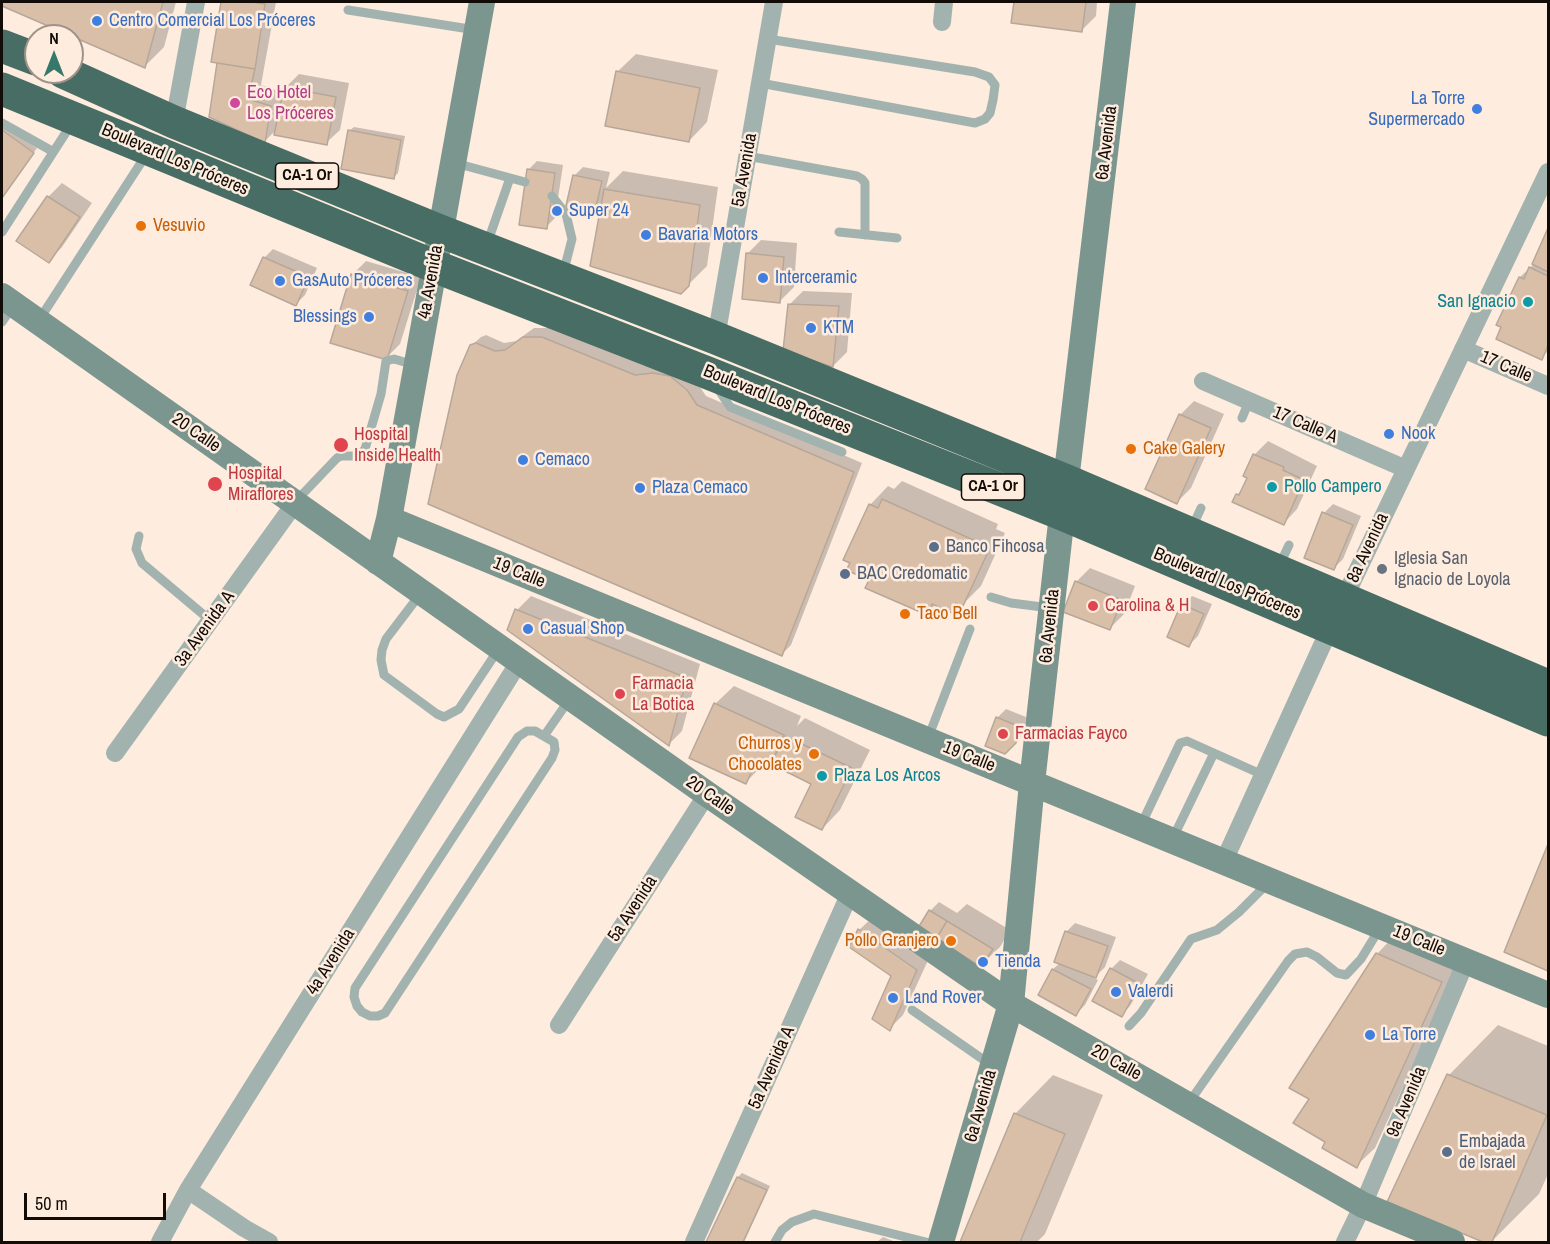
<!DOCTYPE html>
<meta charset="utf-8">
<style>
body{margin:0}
#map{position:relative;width:1550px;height:1244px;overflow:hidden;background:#feecde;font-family:"Archivo Narrow",sans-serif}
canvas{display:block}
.frame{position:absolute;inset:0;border:3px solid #110c07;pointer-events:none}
.north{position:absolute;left:24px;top:24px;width:60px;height:60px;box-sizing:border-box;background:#feecde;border:2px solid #9f9288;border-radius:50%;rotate:0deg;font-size:16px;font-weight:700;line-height:24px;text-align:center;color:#110c07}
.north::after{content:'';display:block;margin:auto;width:21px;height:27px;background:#36796b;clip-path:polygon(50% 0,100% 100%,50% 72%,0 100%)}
.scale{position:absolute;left:24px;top:1193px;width:142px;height:27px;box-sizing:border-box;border:3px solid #110c07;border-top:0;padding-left:8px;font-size:18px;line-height:21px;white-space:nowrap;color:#110c07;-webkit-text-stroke:4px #feecde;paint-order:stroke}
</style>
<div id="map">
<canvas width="1550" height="1244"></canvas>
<div class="frame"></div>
<div class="north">N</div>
<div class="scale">50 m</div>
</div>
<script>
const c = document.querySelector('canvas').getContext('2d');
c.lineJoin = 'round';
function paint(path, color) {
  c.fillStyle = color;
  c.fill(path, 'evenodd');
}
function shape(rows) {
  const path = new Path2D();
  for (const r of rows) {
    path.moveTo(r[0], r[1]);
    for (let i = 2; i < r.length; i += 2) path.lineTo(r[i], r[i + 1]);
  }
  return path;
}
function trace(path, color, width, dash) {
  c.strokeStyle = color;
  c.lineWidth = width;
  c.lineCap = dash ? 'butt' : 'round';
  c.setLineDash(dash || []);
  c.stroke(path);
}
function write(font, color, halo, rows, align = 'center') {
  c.font = font + ' "Archivo Narrow",sans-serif';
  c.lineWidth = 5;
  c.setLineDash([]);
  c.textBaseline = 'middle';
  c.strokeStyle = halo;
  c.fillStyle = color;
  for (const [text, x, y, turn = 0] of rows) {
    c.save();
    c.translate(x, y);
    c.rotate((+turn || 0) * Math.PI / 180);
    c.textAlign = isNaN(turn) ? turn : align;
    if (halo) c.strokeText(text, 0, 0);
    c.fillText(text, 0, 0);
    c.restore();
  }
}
const shadow = shape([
 [2,2,176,2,164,47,145,66,2,4],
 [223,2,276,2,261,85,284,93,285,88,299,74,349,83,340,130,326,143,277,129,265,141,211,116,218,62,213,61],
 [1015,2,1097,2,1096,16,1082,30,1013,21],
 [636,54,718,70,707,122,689,141,617,72],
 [5,126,37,148,2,198,2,130],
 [354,127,405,136,398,173,394,177,349,131],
 [537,161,563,165,555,218,546,227,528,170],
 [583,167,610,172,606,188,623,171,718,187,707,266,681,292,602,206,594,214,574,176],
 [62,183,92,203,62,247,49,261,19,241,48,197],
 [1548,232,1548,351,1541,358,1520,277,1534,264],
 [761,240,797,243,794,287,780,301,747,254],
 [273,249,317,268,305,295,296,304,264,258],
 [366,261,421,277,400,344,386,358,352,275],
 [803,291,852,293,847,352,833,366,789,305],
 [534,328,551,328,645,366,663,365,696,381,706,396,862,463,791,645,782,654,471,346,481,337,486,335,504,343,516,341],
 [1194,401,1224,414,1191,488,1177,502,1180,415],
 [1268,441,1317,466,1297,509,1284,523,1237,495,1244,487,1254,455],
 [902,481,998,524,996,529,1005,533,981,586,963,604,960,603,952,611,936,604,926,614,871,579,870,505,888,486,894,489],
 [1333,504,1361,516,1343,559,1334,568,1324,513],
 [1090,568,1135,586,1124,614,1110,628,1076,582],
 [531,596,700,664,682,731,669,744,517,610],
 [1192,596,1212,604,1198,636,1189,645,1169,636,1183,605],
 [734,686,801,716,797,726,805,718,870,750,840,810,822,829,813,783,772,763,768,766,764,764,746,782,715,704],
 [1006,709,1026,717,1025,732,1015,742,997,718],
 [1548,848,1548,969,1506,952],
 [939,902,957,913,967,904,1010,930,1000,947,981,965,930,911],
 [873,917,930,956,903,1015,889,1029,893,975,859,930],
 [1075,923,1116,937,1105,967,1094,978,1098,980,1085,1005,1076,1014,1040,994,1053,969,1060,963,1066,932],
 [1395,935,1460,963,1375,1148,1356,1166,1327,1142,1311,1098,1377,954],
 [1120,960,1148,974,1130,1006,1121,1015,1111,969],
 [1498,1025,1548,1046,1548,1174,1539,1194,1491,1242,1486,1242,1389,1201,1449,1075],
 [1053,1075,1103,1095,1045,1234,1037,1242,962,1242,1015,1114],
 [742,1173,770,1186,744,1242,708,1242,738,1177],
 [883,1237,896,1242,877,1242]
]);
const building = shape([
 [2,2,163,2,145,68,2,6,2,2],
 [221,2,252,2,265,4,255,69,211,62,221,2],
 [1014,2,1086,2,1082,32,1011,23,1014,2],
 [217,63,255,69,248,99,271,106,265,143,209,117,217,63],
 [616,71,700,88,689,142,605,126,616,71],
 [284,87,336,97,327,145,274,135,284,87],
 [2,130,34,153,2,198,2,130],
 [348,130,401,140,394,179,341,169,348,130],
 [527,169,555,173,547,229,519,225,527,169],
 [573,175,602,181,594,216,565,210,573,175],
 [604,189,700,205,689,286,681,294,590,266,604,189],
 [47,196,80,217,49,263,16,241,47,196],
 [1548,228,1548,272,1532,264,1548,228],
 [746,253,784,257,780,303,742,299,746,253],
 [263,257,309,277,296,306,250,285,263,257],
 [1529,267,1548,276,1548,345,1542,360,1496,339,1501,327,1496,325,1519,277,1524,279,1529,267],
 [351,274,408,291,387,360,330,343,351,274],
 [788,304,839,306,833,367,783,351,788,304],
 [523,337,542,337,635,375,653,373,670,376,687,390,697,405,854,472,782,656,428,504,457,375,470,345,476,343,495,351,505,350,523,337],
 [1179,414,1211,428,1177,504,1145,489,1179,414],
 [1253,454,1284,467,1283,470,1304,480,1284,525,1232,502,1236,494,1239,495,1247,478,1243,476,1253,454],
 [882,499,980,543,978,547,988,552,963,606,956,603,952,613,932,604,927,615,865,588,869,580,846,570,850,563,843,560,869,504,878,508,882,499],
 [1322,512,1353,525,1334,570,1304,558,1322,512],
 [1075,581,1122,600,1110,630,1063,612,1075,581],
 [1181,604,1204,614,1189,647,1167,637,1181,604],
 [515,609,687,678,669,746,507,630,515,609],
 [714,703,784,735,769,768,756,762,746,784,689,758,714,703],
 [996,717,1018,726,1016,743,1005,754,985,746,996,717],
 [785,736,852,768,822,830,795,817,811,784,771,764,785,736],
 [1548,844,1548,971,1504,952,1548,844],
 [929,910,947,921,936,939,918,928,929,910],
 [947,921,993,949,981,967,936,939,947,921],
 [858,929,917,970,890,1031,872,1019,891,976,849,947,858,929],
 [1065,931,1108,946,1096,978,1054,962,1065,931],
 [1376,953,1442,982,1357,1168,1322,1148,1325,1142,1293,1123,1309,1099,1289,1088,1376,953],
 [1110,968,1140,984,1122,1017,1092,1001,1110,968],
 [1052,969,1091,989,1076,1016,1038,995,1052,969],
 [1447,1074,1547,1115,1492,1242,1483,1242,1387,1202,1447,1074],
 [1014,1113,1065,1134,1020,1242,960,1242,1014,1113],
 [737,1177,767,1190,743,1242,706,1242,737,1177]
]);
const lane = shape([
 [348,10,476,30],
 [760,83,975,123,985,119,990,113,993,100,995,85,989,77,975,72,768,39],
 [2,123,52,151],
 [747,156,857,176,862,179,865,183,865,235],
 [455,163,525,182],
 [552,196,566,214,572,239,563,274],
 [2,232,72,123],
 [839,232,897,238],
 [487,244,510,178],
 [39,320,146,155],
 [2,322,13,306],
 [717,387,730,407,842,452],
 [1242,418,1249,401],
 [296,501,337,458,341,456,359,456,365,449,381,394,386,361,394,359,415,365],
 [1192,528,1201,508],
 [139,536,136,549,142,563,211,621],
 [1280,564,1289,545],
 [421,593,386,639,382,650,381,660,384,675,437,714,444,717,459,709,498,650],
 [991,597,1011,603,1050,608],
 [527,731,535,731,554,742,555,750,552,758,385,1013,378,1016,370,1016,362,1012,357,1006,354,997,355,988,518,737,527,731],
 [544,736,569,700],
 [928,738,970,629],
 [1141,825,1180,743,1187,741,1263,775],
 [1173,838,1214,753],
 [912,1010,991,1065],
 [1129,1026,1141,1013,1191,939,1217,930,1239,912,1269,882],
 [1188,1104,1288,961,1295,954,1307,952,1317,957,1337,973,1346,975,1361,959,1380,928],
 [775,1242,782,1230,792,1222,814,1214,926,1242]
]);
const street = shape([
 [942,22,944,2],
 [174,122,196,2],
 [716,338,774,2],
 [1463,349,1548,386],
 [1203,381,1406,469],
 [115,753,295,503],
 [1224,861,1330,628,1548,172],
 [559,1025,707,794],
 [188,1190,244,1228,269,1242],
 [160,1242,188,1190,519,662],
 [694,1242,850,893],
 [1345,1242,1363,1205,1466,961]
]);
const secondary = shape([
 [2,296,707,794,1011,1004,1363,1205,1452,1242],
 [389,519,1548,995],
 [378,562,389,519,482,2],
 [941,1242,1011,1004,1032,783,1062,514,1123,2]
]);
const highway = shape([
 [2,46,36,59],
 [63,72,174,122,440,231,716,338,1067,481,1548,686],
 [2,89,434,266,708,373,1062,514,1548,720]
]);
const markers = [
 [97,21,6,"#3f7fe0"],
 [235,103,6,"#d1479c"],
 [1477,109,6,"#3f7fe0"],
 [557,211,6,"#3f7fe0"],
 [141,226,6,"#e8710a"],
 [646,235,6,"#3f7fe0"],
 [763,278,6,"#3f7fe0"],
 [280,281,6,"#3f7fe0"],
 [1528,302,6,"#0f9aa8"],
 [369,317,6,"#3f7fe0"],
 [811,328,6,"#3f7fe0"],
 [1389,434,6,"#3f7fe0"],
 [341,445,8,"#e0444e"],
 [1131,449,6,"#e8710a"],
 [523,460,6,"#3f7fe0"],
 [215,484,8,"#e0444e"],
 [1272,487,6,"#0f9aa8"],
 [640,488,6,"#3f7fe0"],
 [934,547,6,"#5c6f8a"],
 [1382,569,6,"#6b7280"],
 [845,574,6,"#5c6f8a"],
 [1093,606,6,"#e0444e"],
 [905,614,6,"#e8710a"],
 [528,629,6,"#3f7fe0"],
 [620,694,6,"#e0444e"],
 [1003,734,6,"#e0444e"],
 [814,754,6,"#e8710a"],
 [822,776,6,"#0f9aa8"],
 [951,941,6,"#e8710a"],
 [983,962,6,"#3f7fe0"],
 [1116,992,6,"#3f7fe0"],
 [893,998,6,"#3f7fe0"],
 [1370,1035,6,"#3f7fe0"],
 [1447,1152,6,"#5c6f8a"]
];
const shields = [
 [307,176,63],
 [993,487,63]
];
const shieldNames = [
 ["CA-1 Or",307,176],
 ["CA-1 Or",993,487]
];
const shopNames = [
 ["Centro Comercial Los Próceres",109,21],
 ["La Torre",1465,99,"right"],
 ["Supermercado",1465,120,"right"],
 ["Super 24",569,211],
 ["Bavaria Motors",658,235],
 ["Interceramic",775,278],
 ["GasAuto Próceres",292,281],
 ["Blessings",357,317,"right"],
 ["KTM",823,328],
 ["Nook",1401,434],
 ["Cemaco",535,460],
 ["Plaza Cemaco",652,488],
 ["Casual Shop",540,629],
 ["Tienda",995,962],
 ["Valerdi",1128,992],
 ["Land Rover",905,998],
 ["La Torre",1382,1035]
];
const hotelNames = [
 ["Eco Hotel",247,93],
 ["Los Próceres",247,114]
];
const streetNames = [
 ["6a Avenida",1107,143,-83],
 ["Boulevard Los Próceres",175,160,23],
 ["5a Avenida",745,170,-80],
 ["4a Avenida",431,282,-80],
 ["17 Calle",1506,367,23],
 ["Boulevard Los Próceres",777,400,22],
 ["17 Calle A",1305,425,23],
 ["20 Calle",196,433,35],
 ["8a Avenida",1368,548,-65],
 ["19 Calle",519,573,22],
 ["Boulevard Los Próceres",1227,584,23],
 ["6a Avenida",1050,626,-84],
 ["3a Avenida A",205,629,-54],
 ["19 Calle",969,757,22],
 ["20 Calle",710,796,35],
 ["5a Avenida",633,909,-57],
 ["19 Calle",1419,941,22],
 ["4a Avenida",331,962,-58],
 ["20 Calle",1116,1063,29],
 ["5a Avenida A",772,1068,-66],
 ["9a Avenida",1407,1102,-67],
 ["6a Avenida",981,1106,-74]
];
const foodNames = [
 ["Vesuvio",153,226],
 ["Cake Galery",1143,449],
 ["Taco Bell",917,614],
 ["Churros y",802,744,"right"],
 ["Chocolates",802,765,"right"],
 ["Pollo Granjero",939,941,"right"]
];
const cultureNames = [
 ["San Ignacio",1516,302,"right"],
 ["Pollo Campero",1284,487],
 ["Plaza Los Arcos",834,776]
];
const healthNames = [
 ["Hospital",354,435],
 ["Inside Health",354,456],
 ["Hospital",228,474],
 ["Miraflores",228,495],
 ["Carolina & H",1105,606],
 ["Farmacia",632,684],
 ["La Botica",632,705],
 ["Farmacias Fayco",1015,734]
];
const serviceNames = [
 ["Banco Fihcosa",946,547],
 ["BAC Credomatic",857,574],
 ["Embajada",1459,1142],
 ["de Israel",1459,1163]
];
const worshipNames = [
 ["Iglesia San",1394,559],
 ["Ignacio de Loyola",1394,580]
];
paint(shadow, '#0003');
paint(building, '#dabfa8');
trace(building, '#b7a799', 1.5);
trace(lane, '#a2b3af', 9);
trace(street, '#a2b3af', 18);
trace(secondary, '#7b958f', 26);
trace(highway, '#486d65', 33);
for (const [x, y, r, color] of markers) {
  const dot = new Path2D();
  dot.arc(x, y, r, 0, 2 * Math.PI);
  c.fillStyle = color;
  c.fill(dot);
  trace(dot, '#feecde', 2);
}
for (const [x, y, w] of shields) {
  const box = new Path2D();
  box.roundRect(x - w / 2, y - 13, w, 26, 4.5);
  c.fillStyle = '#feecde';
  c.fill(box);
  trace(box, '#110c07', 1.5);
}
write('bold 16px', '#110c07', null, shieldNames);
write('18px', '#366cbe', '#feecde', shopNames, 'left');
write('18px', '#b23c85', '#feecde', hotelNames, 'left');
write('18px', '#110c07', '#feecde', streetNames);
write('18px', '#c56008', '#feecde', foodNames, 'left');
write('18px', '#0d838f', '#feecde', cultureNames, 'left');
write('18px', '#be3a42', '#feecde', healthNames, 'left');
write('18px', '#4e5e75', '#feecde', serviceNames, 'left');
write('18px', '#5b616d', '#feecde', worshipNames, 'left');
</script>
